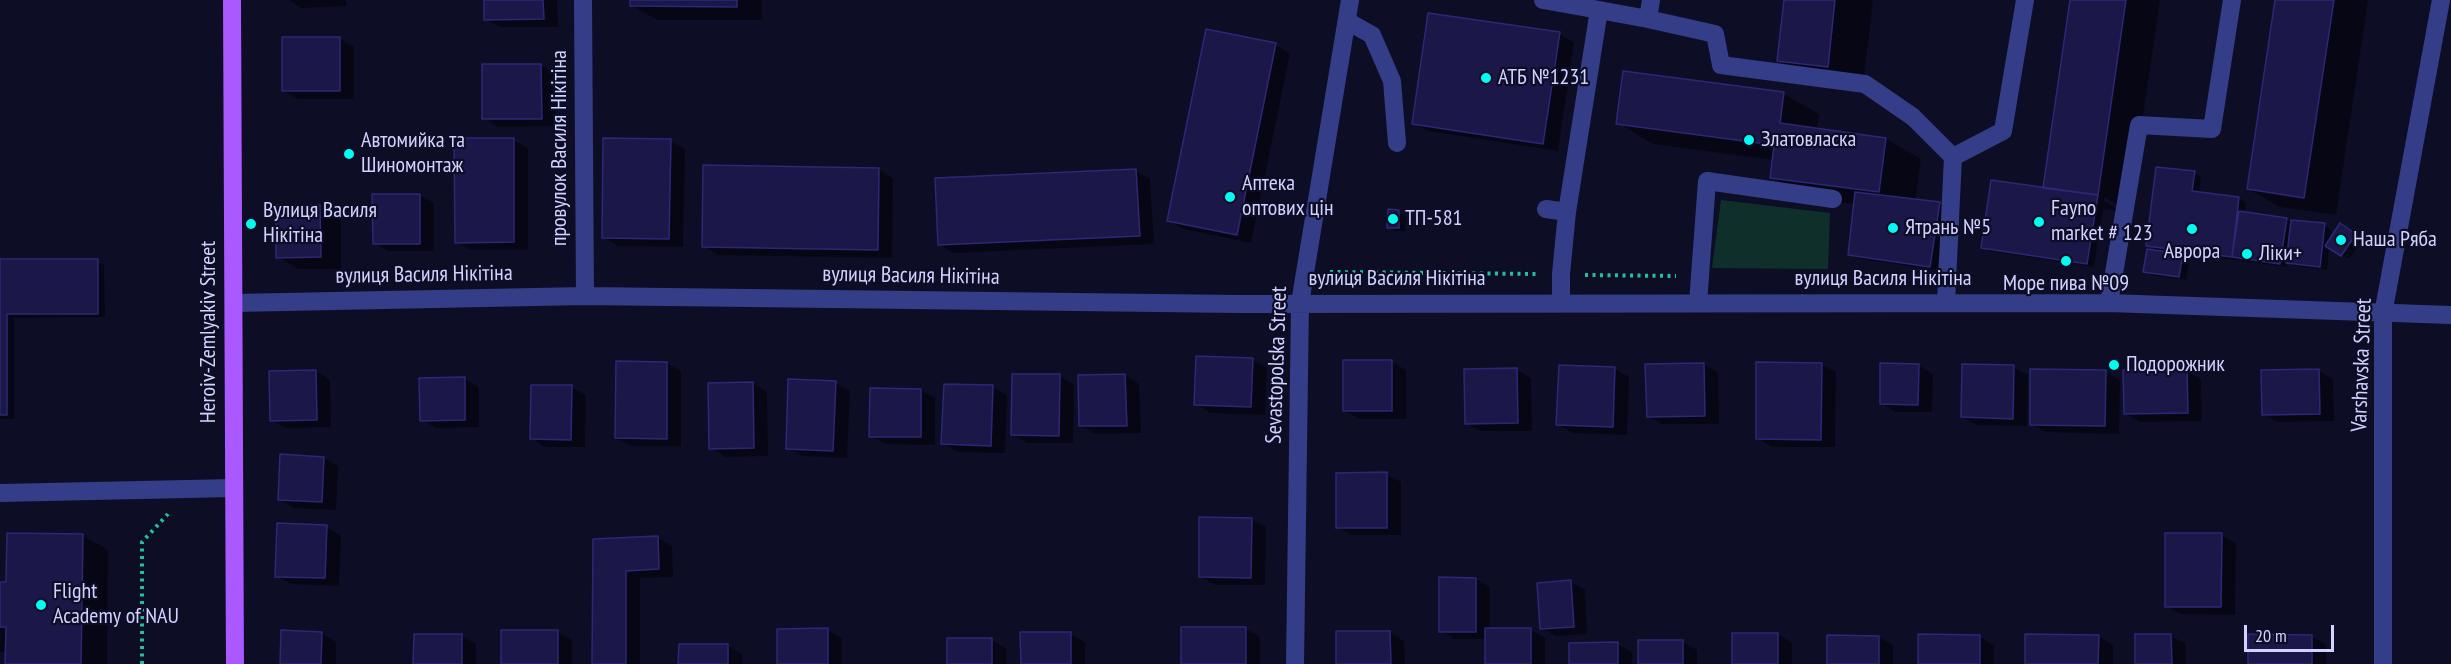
<!DOCTYPE html>
<meta charset="utf-8">
<style>
body{margin:0}
#map{position:relative;width:2451px;height:664px;overflow:hidden;background:#0e0d26;font-family:"PT Sans Narrow",sans-serif}
canvas{display:block}
.scale{position:absolute;left:2244px;top:625px;width:90px;height:27px;box-sizing:border-box;border:3px solid #d1d2ff;border-top:0;padding-left:8px;font-size:18px;line-height:21px;white-space:nowrap;color:#d1d2ff;-webkit-text-stroke:4px #0e0d26;paint-order:stroke}
</style>
<div id="map">
<canvas width="2451" height="664"></canvas>
<div class="scale">20 m</div>
</div>
<script>
const c = document.querySelector('canvas').getContext('2d');
c.lineJoin = 'round';
function paint(path, color) {
  c.fillStyle = color;
  c.fill(path, 'evenodd');
}
function shape(rows) {
  const path = new Path2D();
  for (const r of rows) {
    path.moveTo(r[0], r[1]);
    for (let i = 2; i < r.length; i += 2) path.lineTo(r[i], r[i + 1]);
  }
  return path;
}
function trace(path, color, width, dash) {
  c.strokeStyle = color;
  c.lineWidth = width;
  c.lineCap = dash ? 'butt' : 'round';
  c.setLineDash(dash || []);
  c.stroke(path);
}
function write(font, color, halo, rows, align = 'center') {
  c.font = font + ' "PT Sans Narrow",sans-serif';
  c.lineWidth = 4.5;
  c.setLineDash([]);
  c.textBaseline = 'middle';
  c.strokeStyle = halo;
  c.fillStyle = color;
  for (const [text, x, y, turn = 0] of rows) {
    c.save();
    c.translate(x, y);
    c.rotate((+turn || 0) * Math.PI / 180);
    c.textAlign = isNaN(turn) ? turn : align;
    if (halo) c.strokeText(text, 0, 0);
    c.fillText(text, 0, 0);
    c.restore();
  }
}
const green = shape([
 [1721,200,1830,213,1828,269,1712,268]
]);
const shadow = shape([
 [289,0,346,0,346,6,302,8],
 [485,0,557,0,558,27,500,27,485,19],
 [631,0,762,0,762,20,657,20,631,5],
 [1786,0,1873,0,1863,87,1814,81,1779,60],
 [2072,0,2160,0,2129,212,2104,197,2104,201,2123,212,2103,209,2094,267,1989,251,1982,247,2044,189],
 [2277,0,2368,0,2336,215,2280,207,2248,189],
 [1559,34,1574,42,1558,151,1428,131,1413,123],
 [340,39,354,47,354,99,298,99,284,91],
 [1275,45,1290,53,1251,243,1183,229,1168,220],
 [541,65,555,73,556,126,498,127,483,118],
 [1625,73,1784,94,1819,114,1817,130,1886,139,1921,159,1915,201,1939,203,1946,207,1937,270,1856,258,1849,254,1855,204,1807,197,1772,177,1774,160,1653,144,1618,123],
 [513,140,528,148,528,250,471,250,456,242],
 [670,141,685,149,683,247,618,246,603,237],
 [878,169,893,178,892,258,718,255,703,246],
 [1136,171,1150,179,1154,244,954,253,940,245],
 [2194,173,2201,177,2199,193,2239,198,2246,202,2245,214,2287,220,2292,223,2324,225,2331,229,2330,241,2348,229,2362,239,2349,259,2329,247,2327,270,2295,266,2288,262,2287,267,2176,252,2189,260,2186,280,2152,275,2145,271,2160,252,2148,245],
 [420,195,434,203,434,251,388,251,374,243],
 [320,206,341,218,341,269,298,269,278,257,277,207],
 [1399,212,1406,216,1405,231,1395,231,1388,227],
 [0,261,97,261,104,265,105,317,14,318,14,419,0,419],
 [1252,360,1267,368,1265,415,1210,413,1196,404],
 [1392,362,1406,370,1406,419,1359,419,1344,410],
 [666,363,681,371,681,446,631,446,616,438],
 [1704,364,1718,373,1719,424,1662,424,1648,416],
 [1821,364,1836,372,1835,447,1772,447,1757,438],
 [1918,365,1933,374,1932,412,1896,412,1882,404],
 [2013,367,2028,375,2027,426,1977,425,1963,417],
 [1615,369,1629,377,1627,435,1572,433,1558,424],
 [1517,370,1531,378,1532,431,1480,431,1466,423],
 [316,371,330,380,331,427,286,428,271,420],
 [2187,371,2201,379,2202,421,2140,422,2126,414],
 [2319,371,2333,379,2334,421,2278,422,2263,414],
 [2105,372,2120,380,2119,434,2045,432,2031,424],
 [1125,375,1139,384,1141,433,1095,434,1081,426],
 [1059,376,1074,384,1073,443,1027,443,1013,434],
 [464,378,479,387,479,427,436,428,422,420],
 [753,383,767,392,768,456,725,457,711,448],
 [835,383,850,391,847,458,802,456,788,448],
 [571,387,586,395,585,447,546,447,532,439],
 [993,387,1007,395,1005,453,957,452,943,443],
 [872,390,921,390,935,398,935,445,885,444,871,436],
 [324,458,338,466,336,510,294,508,279,499],
 [1386,474,1401,482,1401,535,1352,535,1338,527],
 [1251,519,1266,527,1265,585,1215,585,1200,576],
 [326,527,341,535,339,586,291,584,277,576],
 [82,535,108,550,107,664,7,664,7,652,0,652,0,580,7,584],
 [2221,535,2236,543,2235,615,2180,614,2166,606],
 [658,538,672,546,673,577,640,578,640,664,594,664,594,540],
 [1476,579,1490,587,1490,629,1531,630,1545,638,1545,664,1486,664,1487,639,1455,639,1440,631],
 [1570,582,1585,590,1587,634,1556,636,1541,628],
 [1246,629,1260,637,1260,664,1183,664],
 [827,630,842,638,842,664,779,664],
 [283,632,322,633,336,642,336,664,282,664],
 [557,632,572,640,572,664,503,664],
 [1338,633,1390,633,1404,641,1405,664,1338,664],
 [1070,634,1085,642,1085,664,1022,664],
 [1778,634,1792,643,1792,664,1733,664],
 [462,636,476,644,476,664,415,664],
 [2098,636,2113,645,2113,664,2026,664],
 [2137,636,2171,636,2186,644,2186,664,2137,664],
 [2311,636,2326,645,2326,664,2250,664],
 [1879,637,1893,645,1893,664,1828,664],
 [1980,637,1994,645,1994,664,1920,664],
 [992,640,1006,648,1006,664,948,664],
 [1682,642,1697,650,1697,664,1639,664],
 [1617,644,1632,652,1632,664,1570,664],
 [728,646,742,654,742,664,680,664]
]);
const building = shape([
 [484,0,543,0,544,19,484,20,484,0],
 [630,0,737,0,737,7,630,6,630,0],
 [1784,0,1835,0,1828,67,1777,61,1784,0],
 [2070,0,2126,0,2098,195,2043,188,2070,0],
 [2275,0,2334,0,2304,198,2247,189,2275,0],
 [1428,13,1560,32,1543,144,1412,124,1428,13],
 [1206,29,1276,43,1237,235,1167,221,1206,29],
 [282,37,340,37,340,91,282,91,282,37],
 [482,64,541,64,542,119,482,119,482,64],
 [1623,71,1784,92,1780,123,1886,138,1879,192,1770,178,1774,145,1616,124,1623,71],
 [454,138,514,138,514,242,455,243,454,138],
 [603,138,671,139,669,239,602,238,603,138],
 [703,165,879,168,878,250,702,247,703,165],
 [2156,167,2195,171,2192,191,2239,197,2232,257,2146,246,2156,167],
 [1136,169,1140,236,938,245,935,178,1136,169],
 [1991,180,2098,195,2087,264,1981,248,1991,180],
 [1855,192,1940,202,1930,267,1848,255,1855,192],
 [372,194,420,194,420,244,373,244,372,194],
 [276,205,320,205,321,257,276,258,276,205],
 [1388,209,1399,210,1399,228,1387,228,1388,209],
 [2239,211,2287,218,2280,264,2232,257,2239,211],
 [2291,220,2325,223,2320,267,2286,263,2291,220],
 [2340,223,2356,234,2341,256,2325,246,2340,223],
 [2147,249,2183,254,2179,277,2143,272,2147,249],
 [0,259,98,259,98,314,7,314,7,415,0,415,0,259],
 [1196,356,1253,358,1251,407,1194,405,1196,356],
 [1343,360,1392,360,1392,411,1343,411,1343,360],
 [616,361,667,362,667,439,615,438,616,361],
 [1756,362,1822,363,1821,440,1756,439,1756,362],
 [1704,363,1705,416,1647,417,1645,364,1704,363],
 [1880,363,1919,364,1918,405,1880,404,1880,363],
 [1962,364,2014,365,2013,419,1961,417,1962,364],
 [1559,365,1615,367,1613,427,1556,425,1559,365],
 [1517,368,1518,423,1465,424,1464,369,1517,368],
 [2030,369,2106,370,2105,426,2030,425,2030,369],
 [2187,369,2188,413,2124,414,2123,370,2187,369],
 [2319,369,2320,414,2262,415,2261,370,2319,369],
 [316,370,317,420,270,421,269,371,316,370],
 [1012,374,1060,374,1059,436,1011,435,1012,374],
 [1125,374,1127,426,1079,426,1078,375,1125,374],
 [465,377,465,420,420,421,419,378,465,377],
 [788,379,836,381,833,451,786,449,788,379],
 [753,382,754,448,709,449,708,383,753,382],
 [944,384,993,385,991,446,941,444,944,384],
 [531,385,572,385,571,440,530,439,531,385],
 [870,388,921,389,921,437,869,437,870,388],
 [280,454,324,457,322,502,278,500,280,454],
 [1387,472,1387,528,1336,528,1336,473,1387,472],
 [1199,517,1252,518,1251,578,1199,577,1199,517],
 [277,523,327,525,325,578,275,577,277,523],
 [7,533,83,534,81,664,5,664,6,627,0,627,0,582,6,582,7,533],
 [2165,533,2222,533,2221,607,2165,607,2165,533],
 [658,536,659,569,626,571,626,664,592,664,593,539,658,536],
 [1439,577,1476,578,1476,632,1439,632,1439,577],
 [1571,580,1574,627,1540,629,1537,583,1571,580],
 [1181,627,1246,627,1246,664,1181,664,1181,627],
 [828,628,828,664,777,664,777,629,828,628],
 [1485,628,1531,628,1531,664,1485,664,1485,628],
 [281,630,322,632,321,664,280,664,281,630],
 [501,630,558,630,558,664,501,664,501,630],
 [1336,631,1390,631,1391,664,1336,664,1336,631],
 [1020,632,1071,632,1071,664,1021,664,1020,632],
 [1732,633,1778,633,1778,664,1732,664,1732,633],
 [414,634,462,634,462,664,413,664,414,634],
 [1918,634,1980,635,1980,664,1918,664,1918,634],
 [2025,634,2099,635,2098,664,2025,664,2025,634],
 [2135,634,2171,634,2172,664,2135,664,2135,634],
 [2248,634,2312,635,2312,664,2248,664,2248,634],
 [1827,635,1879,636,1879,664,1827,664,1827,635],
 [947,638,992,638,992,664,947,664,947,638],
 [1638,640,1683,640,1683,664,1638,664,1638,640],
 [1618,642,1618,664,1569,664,1569,643,1618,642],
 [679,644,728,644,728,664,678,664,679,644]
]);
const path = shape([
 [1330,272,1538,274],
 [1585,275,1676,276],
 [142,664,142,542,168,514]
]);
const minor = shape([
 [583,0,585,296],
 [1543,0,1599,10],
 [1651,0,1648,19,1715,34,1721,65,1865,84,1913,117,1953,157],
 [1347,21,1372,35,1392,81,1397,143],
 [1546,209,1567,212],
 [1946,302,1953,157,2003,131,2025,0],
 [234,303,585,296,1239,304,2109,303,2451,315],
 [1561,303,1561,274,1567,212,1599,10,1648,19],
 [1698,303,1707,181,1833,199],
 [2109,303,2139,125,2212,129,2232,0],
 [0,493,233,488],
 [1295,664,1300,303,1350,0],
 [2383,664,2383,314,2441,0]
]);
const major = shape([
 [232,0,235,664]
]);
const markers = [
 [1486,78,6,"#00fcf3"],
 [1749,140,6,"#00fcf3"],
 [349,154,6,"#00fcf3"],
 [1230,197,6,"#00fcf3"],
 [1393,219,6,"#00fcf3"],
 [2039,222,6,"#00fcf3"],
 [251,224,6,"#00fcf3"],
 [1893,228,6,"#00fcf3"],
 [2192,229,6,"#00fcf3"],
 [2341,240,6,"#00fcf3"],
 [2247,254,6,"#00fcf3"],
 [2066,261,6,"#00fcf3"],
 [2114,365,6,"#00fcf3"],
 [41,605,6,"#00fcf3"]
];
const poiNames = [
 ["АТБ №1231",1498,78],
 ["Златовласка",1761,140],
 ["Автомийка та",361,141],
 ["Шиномонтаж",361,166],
 ["Аптека",1242,184],
 ["оптових цін",1242,209],
 ["Fayno",2051,209],
 ["market # 123",2051,234],
 ["Вулиця Василя",263,211],
 ["Нікітіна",263,236],
 ["ТП-581",1405,219],
 ["Ятрань №5",1905,228],
 ["Наша Ряба",2353,240],
 ["Аврора",2192,252,"center"],
 ["Ліки+",2259,254],
 ["Море пива №09",2066,284,"center"],
 ["Подорожник",2126,365],
 ["Flight",53,592],
 ["Academy of NAU",53,617]
];
const streetNames = [
 ["провулок Василя Нікітіна",560,148,-90],
 ["вулиця Василя Нікітіна",424,275,-1],
 ["вулиця Василя Нікітіна",911,276,1],
 ["вулиця Василя Нікітіна",1397,279],
 ["вулиця Василя Нікітіна",1883,279],
 ["Heroiv-Zemlyakiv Street",209,332,-90],
 ["Sevastopolska Street",1277,365,-88],
 ["Varshavska Street",2362,365,-88]
];
paint(green, '#0f302a');
paint(shadow, '#0007');
paint(building, '#1b1748');
trace(building, '#2c2876', 1.5);
trace(path, '#25bfa0', 4, [3, 4.5]);
trace(minor, '#343d88', 18);
trace(major, '#aa58ff', 18);
for (const [x, y, r, color] of markers) {
  const dot = new Path2D();
  dot.arc(x, y, r, 0, 2 * Math.PI);
  c.fillStyle = color;
  c.fill(dot);
  trace(dot, '#0e0d26', 2);
}
write('22px', '#d1d2ff', '#0e0d26', poiNames, 'left');
write('22px', '#d1d2ff', '#0e0d26', streetNames);
</script>
